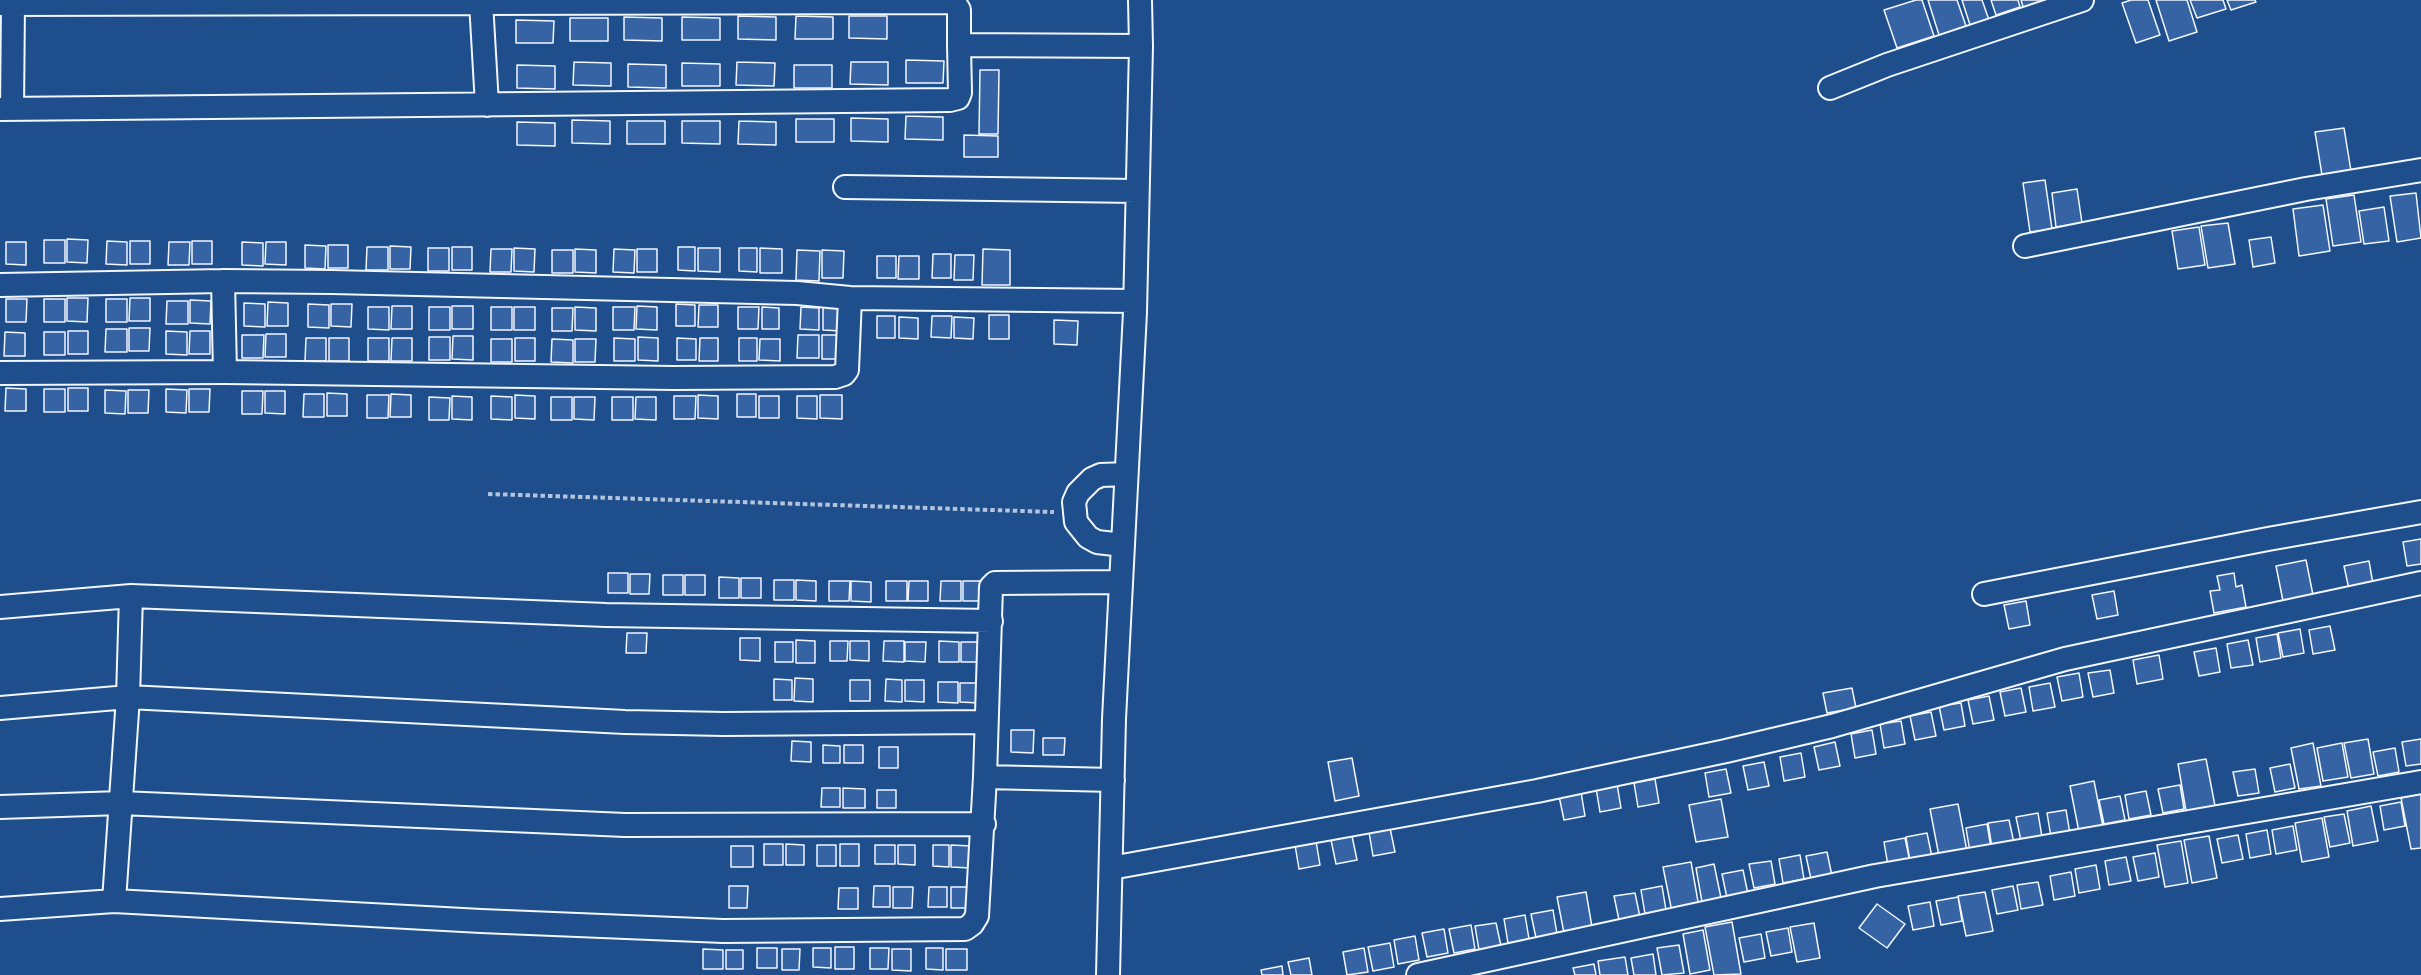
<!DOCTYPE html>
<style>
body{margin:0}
canvas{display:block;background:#1f4e8c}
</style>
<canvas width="2421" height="975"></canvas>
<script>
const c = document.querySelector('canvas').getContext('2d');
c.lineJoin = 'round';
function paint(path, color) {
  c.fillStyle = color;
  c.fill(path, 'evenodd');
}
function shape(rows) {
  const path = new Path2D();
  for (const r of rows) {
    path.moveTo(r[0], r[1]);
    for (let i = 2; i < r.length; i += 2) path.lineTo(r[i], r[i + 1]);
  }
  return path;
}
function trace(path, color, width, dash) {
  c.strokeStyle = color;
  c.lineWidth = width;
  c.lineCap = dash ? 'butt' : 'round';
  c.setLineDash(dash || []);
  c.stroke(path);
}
const building = shape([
 [1916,0,1922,0,1934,36,1897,48,1884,10,1916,0],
 [1928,0,1957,0,1966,26,1939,35,1928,0],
 [1962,0,1982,0,1989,20,1970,25,1962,0],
 [1991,0,2018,0,2020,7,1996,15,1991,0],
 [2021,0,2050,0,2024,10,2021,0],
 [2131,0,2148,0,2160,35,2136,43,2122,3,2131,0],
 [2156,0,2187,0,2197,32,2169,41,2156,0],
 [2190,0,2223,0,2226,9,2197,18,2190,0],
 [2227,0,2255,0,2256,2,2231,10,2227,0],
 [738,16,776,17,776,40,738,39,738,16],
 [796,16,833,17,833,39,795,39,796,16],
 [849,16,887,16,887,39,849,38,849,16],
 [624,17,662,18,662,41,624,40,624,17],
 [682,17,720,18,720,40,682,40,682,17],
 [570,18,608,18,608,41,570,41,570,18],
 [516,20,554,21,553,43,516,43,516,20],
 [906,60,944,61,943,83,906,83,906,60],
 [574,62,611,63,611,86,573,85,574,62],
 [737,62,775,63,774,86,736,85,737,62],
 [851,62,888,62,888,85,850,84,851,62],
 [682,63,720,64,720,86,682,86,682,63],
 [628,64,666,65,666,88,628,87,628,64],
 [517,65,555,66,555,89,517,88,517,65],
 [794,65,832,65,832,88,794,88,794,65],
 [980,70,999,70,998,134,979,134,980,70],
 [906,116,943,117,943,140,905,139,906,116],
 [851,118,888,119,888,142,851,141,851,118],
 [796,119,834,119,834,142,796,142,796,119],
 [572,120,610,121,610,144,572,143,572,120],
 [627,121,665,121,665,144,627,144,627,121],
 [682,121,720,121,720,144,682,143,682,121],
 [739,121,776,122,776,145,738,144,739,121],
 [517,122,555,123,555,146,517,145,517,122],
 [2344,128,2351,171,2322,175,2315,132,2344,128],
 [964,135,998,136,998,157,964,157,964,135],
 [2045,180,2052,229,2030,232,2023,183,2045,180],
 [2077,189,2082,223,2056,227,2052,193,2077,189],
 [2416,193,2421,238,2397,242,2390,196,2416,193],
 [2354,195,2361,242,2333,246,2326,199,2354,195],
 [2323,205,2330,251,2299,256,2293,209,2323,205],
 [2384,207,2389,241,2364,244,2359,211,2384,207],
 [2228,223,2235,264,2208,268,2201,226,2228,223],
 [2199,227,2205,265,2178,269,2172,231,2199,227],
 [2271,237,2275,263,2253,267,2249,240,2271,237],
 [67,239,88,240,87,263,67,262,67,239],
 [44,240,65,240,65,263,44,263,44,240],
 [107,241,127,242,127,265,106,264,107,241],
 [130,241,150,241,150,264,130,264,130,241],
 [192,241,212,241,212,264,192,264,192,241],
 [6,242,26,242,26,265,6,264,6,242],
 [169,242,190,242,189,265,168,265,169,242],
 [242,242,263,243,263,266,242,265,242,242],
 [266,242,286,242,286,265,265,264,266,242],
 [305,245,326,246,325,269,305,268,305,245],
 [328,245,348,245,348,268,328,268,328,245],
 [390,246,411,247,410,269,390,269,390,246],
 [367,247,388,247,388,270,366,270,367,247],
 [452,247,472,247,472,270,452,270,452,247],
 [678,247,695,247,695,271,678,270,678,247],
 [428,248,449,248,449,271,428,271,428,248],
 [514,248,535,249,534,272,514,271,514,248],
 [698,248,720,248,720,272,698,271,698,248],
 [739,248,757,248,757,272,739,271,739,248],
 [760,248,782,249,782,273,760,273,760,248],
 [491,249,512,249,511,272,490,272,491,249],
 [575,249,596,250,596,273,575,272,575,249],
 [614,249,635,250,634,273,613,272,614,249],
 [637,249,657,249,657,272,637,272,637,249],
 [983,249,1010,250,1010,285,982,285,983,249],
 [552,250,573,250,573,273,552,273,552,250],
 [797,250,820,251,819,281,796,280,797,250],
 [822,250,844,251,843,278,822,278,822,250],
 [933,254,951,254,951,278,932,278,933,254],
 [955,255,974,255,973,280,954,280,955,255],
 [877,256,896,256,896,278,877,278,877,256],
 [899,256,919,256,919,279,898,279,899,256],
 [67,298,88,298,87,322,67,321,67,298],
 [130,298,150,298,150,321,129,321,130,298],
 [6,299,27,299,26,322,6,322,6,299],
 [44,299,65,299,65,322,44,322,44,299],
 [106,299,127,299,127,322,106,322,106,299],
 [190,300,211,301,210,324,190,323,190,300],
 [167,301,188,301,188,324,166,324,167,301],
 [268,302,288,303,288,326,267,326,268,302],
 [244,303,265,304,265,327,244,326,244,303],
 [308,304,329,305,329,328,308,327,308,304],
 [331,304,352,304,351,327,331,326,331,304],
 [676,304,695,305,695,326,676,326,676,304],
 [699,305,718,305,718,327,698,327,699,305],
 [392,306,412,306,412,329,391,329,392,306],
 [452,306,473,306,473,329,452,329,452,306],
 [637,306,657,307,657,330,636,329,637,306],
 [823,306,841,307,841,331,823,330,823,306],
 [368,307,389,307,389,330,368,329,368,307],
 [429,307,450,307,450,330,429,330,429,307],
 [491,307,512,307,512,330,491,330,491,307],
 [514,307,535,307,535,330,514,330,514,307],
 [575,307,596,308,596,331,575,330,575,307],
 [613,307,635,307,634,330,613,330,613,307],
 [738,307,759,307,758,329,738,329,738,307],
 [762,307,779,308,779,329,762,329,762,307],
 [801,307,819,308,819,330,800,329,801,307],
 [552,308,573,308,572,331,552,331,552,308],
 [989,315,1009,315,1009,339,989,339,989,315],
 [877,316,895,316,895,338,877,338,877,316],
 [932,316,952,316,951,338,931,337,932,316],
 [899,317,918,318,918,339,899,338,899,317],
 [954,317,974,318,973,339,954,338,954,317],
 [1054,320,1078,321,1077,345,1054,344,1054,320],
 [129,328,150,328,149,351,129,351,129,328],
 [106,329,127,329,127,352,105,352,106,329],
 [68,331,88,331,88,354,68,354,68,331],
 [166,331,187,332,187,355,166,354,166,331],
 [190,331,210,331,210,354,189,354,190,331],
 [5,332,25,333,25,356,4,356,5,332],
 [44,332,65,332,65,355,44,355,44,332],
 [266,334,286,334,286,357,265,357,266,334],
 [242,335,264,335,263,358,242,358,242,335],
 [798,335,819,335,819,358,797,358,798,335],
 [822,335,844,335,844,359,822,359,822,335],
 [453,336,473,336,473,360,452,359,453,336],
 [429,337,450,337,450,360,429,360,429,337],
 [638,337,658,338,658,361,638,360,638,337],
 [306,338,326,338,326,361,305,361,306,338],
 [329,338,349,338,349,361,329,361,329,338],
 [368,338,389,338,389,361,368,361,368,338],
 [392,338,412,338,412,361,391,361,392,338],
 [515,338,535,338,535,361,515,361,515,338],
 [614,338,635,339,635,361,614,361,614,338],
 [677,338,696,339,696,360,677,360,677,338],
 [700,338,718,338,718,361,699,361,700,338],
 [739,338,757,338,757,361,739,361,739,338],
 [491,339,512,339,512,362,491,362,491,339],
 [552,339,573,340,573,363,551,362,552,339],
 [575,339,596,339,595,362,575,362,575,339],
 [760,339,780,339,780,361,759,360,760,339],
 [6,388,26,389,26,411,5,411,6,388],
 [68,388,88,388,88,411,68,411,68,388],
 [44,389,65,389,65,412,44,412,44,389],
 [166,389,187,390,186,413,166,412,166,389],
 [189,389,210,389,209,412,189,412,189,389],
 [105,390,126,391,125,414,105,413,105,390],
 [128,390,149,390,148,413,128,413,128,390],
 [242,391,263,391,262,414,242,414,242,391],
 [265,391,285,391,285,414,265,413,265,391],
 [327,393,347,394,347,416,327,416,327,393],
 [304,394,324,394,324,417,303,417,304,394],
 [391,394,411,395,411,417,390,417,391,394],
 [737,394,756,394,756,417,737,417,737,394],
 [367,395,389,395,388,418,367,418,367,395],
 [515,395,535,396,535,419,515,418,515,395],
 [698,395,718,396,718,419,698,418,698,395],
 [820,395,842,395,842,419,820,418,820,395],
 [452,396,472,397,472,420,452,419,452,396],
 [491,396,512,397,512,420,491,419,491,396],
 [674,396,696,396,695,419,674,419,674,396],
 [759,396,779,396,779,418,759,418,759,396],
 [797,396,817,396,817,419,797,418,797,396],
 [429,397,450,398,449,420,429,420,429,397],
 [551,397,572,397,572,420,551,420,551,397],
 [574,397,595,397,594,420,574,419,574,397],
 [612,397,633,397,633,420,612,420,612,397],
 [636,397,656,397,656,420,635,419,636,397],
 [2421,539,2421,564,2407,566,2403,542,2421,539],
 [2306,560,2313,595,2283,601,2276,566,2306,560],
 [2369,561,2374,590,2350,594,2344,566,2369,561],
 [608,573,628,573,628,593,608,593,608,573],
 [2234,573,2236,587,2242,585,2246,607,2214,613,2210,591,2220,590,2217,576,2234,573],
 [630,574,650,574,649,594,630,594,630,574],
 [663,575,683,575,683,595,663,595,663,575],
 [685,575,705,575,705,595,685,595,685,575],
 [719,577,739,578,739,598,719,598,719,577],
 [741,578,761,578,761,598,741,598,741,578],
 [774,580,794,580,794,600,774,600,774,580],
 [796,580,816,581,816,601,796,600,796,580],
 [829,581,850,581,849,601,829,601,829,581],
 [851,581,871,582,871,602,851,601,851,581],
 [886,581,907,581,907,601,886,601,886,581],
 [909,581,928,581,928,601,908,601,909,581],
 [941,581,961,581,961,601,940,601,941,581],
 [963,581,983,581,982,601,963,601,963,581],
 [2114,591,2118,615,2097,619,2092,595,2114,591],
 [2026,601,2030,625,2009,629,2004,605,2026,601],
 [2330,626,2335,650,2313,654,2309,630,2330,626],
 [2300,629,2304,653,2283,657,2278,633,2300,629],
 [627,633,647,633,646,653,626,653,627,633],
 [2277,634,2281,658,2260,662,2256,638,2277,634],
 [740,638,760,638,760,661,740,660,740,638],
 [796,640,815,641,815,663,796,663,796,640],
 [2248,640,2253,665,2231,668,2227,644,2248,640],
 [830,641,848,641,847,661,830,661,830,641],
 [850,641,869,641,869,661,850,660,850,641],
 [884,641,904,641,904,662,883,661,884,641],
 [939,641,959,642,959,662,939,662,939,641],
 [775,642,793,642,793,662,775,662,775,642],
 [905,642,926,642,925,662,905,661,905,642],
 [961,642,981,642,981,662,961,662,961,642],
 [2216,648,2220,672,2199,676,2194,652,2216,648],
 [2159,655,2163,679,2137,684,2133,660,2159,655],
 [2110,670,2114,693,2093,697,2088,673,2110,670],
 [2079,673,2083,697,2062,701,2057,677,2079,673],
 [795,678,813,679,813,702,794,701,795,678],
 [774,679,792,680,792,700,774,700,774,679],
 [886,679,902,680,902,702,885,701,886,679],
 [850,680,870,680,870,701,850,701,850,680],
 [905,680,924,680,924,702,905,701,905,680],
 [938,682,958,682,958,703,938,702,938,682],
 [960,683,979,683,979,703,960,702,960,683],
 [2050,683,2055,707,2033,711,2029,687,2050,683],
 [1852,688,1856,708,1827,713,1823,693,1852,688],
 [2021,688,2026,712,2005,716,2000,692,2021,688],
 [1989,696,1994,720,1973,724,1968,700,1989,696],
 [1961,703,1965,726,1944,730,1939,706,1961,703],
 [1931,712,1936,736,1915,740,1910,716,1931,712],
 [1901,721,1905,744,1884,748,1880,724,1901,721],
 [1011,730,1034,730,1033,753,1011,752,1011,730],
 [1872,730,1876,754,1855,758,1851,734,1872,730],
 [1043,738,1065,738,1064,755,1043,755,1043,738],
 [2368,739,2374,774,2351,778,2344,743,2368,739],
 [2421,739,2421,764,2406,766,2402,742,2421,739],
 [792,741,811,742,811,762,791,761,792,741],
 [1835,742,1840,766,1819,770,1814,747,1835,742],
 [2313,743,2321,786,2299,789,2291,748,2313,743],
 [2342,743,2348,777,2323,781,2317,748,2342,743],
 [823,745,840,746,840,763,823,763,823,745],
 [844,745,863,745,863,763,844,763,844,745],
 [879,747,898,747,898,768,879,768,879,747],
 [2395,748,2399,772,2378,776,2373,752,2395,748],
 [1801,753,1805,777,1784,781,1780,757,1801,753],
 [1352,758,1359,796,1335,801,1328,762,1352,758],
 [2206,759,2215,806,2186,811,2178,764,2206,759],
 [1764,762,1769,786,1748,790,1743,766,1764,762],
 [2290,764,2295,788,2275,792,2270,768,2290,764],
 [1726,769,1731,793,1709,797,1705,773,1726,769],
 [2255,769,2259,793,2238,796,2233,772,2255,769],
 [1655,779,1659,803,1638,807,1634,783,1655,779],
 [2094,781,2104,832,2080,837,2070,786,2094,781],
 [1617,784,1621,808,1600,812,1596,788,1617,784],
 [2180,785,2184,809,2163,813,2158,789,2180,785],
 [822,788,840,788,840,807,821,807,822,788],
 [843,788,865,789,865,808,843,808,843,788],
 [877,790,896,790,896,808,877,808,877,790],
 [2146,791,2151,815,2129,819,2125,795,2146,791],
 [1581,792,1585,816,1564,820,1559,796,1581,792],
 [2421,794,2421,848,2411,849,2401,798,2421,794],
 [2120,796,2125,820,2104,824,2099,800,2120,796],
 [1721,799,1728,837,1696,842,1689,805,1721,799],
 [2401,802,2405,826,2384,830,2380,806,2401,802],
 [1958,804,1967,851,1939,856,1930,809,1958,804],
 [2371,806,2378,841,2353,846,2347,811,2371,806],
 [2066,810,2071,840,2052,843,2047,813,2066,810],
 [2038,813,2042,837,2021,841,2016,817,2038,813],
 [2344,814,2350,843,2330,847,2324,817,2344,814],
 [2322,818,2329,857,2302,862,2295,823,2322,818],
 [2009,820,2014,843,1992,847,1988,823,2009,820],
 [1987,824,1991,848,1970,852,1966,828,1987,824],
 [2293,826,2297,850,2276,854,2272,830,2293,826],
 [1390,828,1395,852,1373,856,1369,832,1390,828],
 [2267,830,2271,854,2250,858,2246,834,2267,830],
 [1927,833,1932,857,1910,861,1906,837,1927,833],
 [2238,835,2243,859,2222,863,2217,839,2238,835],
 [1352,836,1357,860,1336,864,1331,840,1352,836],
 [2209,836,2217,878,2192,883,2184,840,2209,836],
 [1905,838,1910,862,1888,866,1884,842,1905,838],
 [1316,841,1320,865,1299,869,1295,845,1316,841],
 [2181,841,2188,883,2165,887,2157,845,2181,841],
 [764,844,783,844,783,865,764,865,764,844],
 [786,844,804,845,804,865,786,865,786,844],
 [840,844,859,844,859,866,840,866,840,844],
 [817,845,836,845,836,866,817,866,817,845],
 [875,845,895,845,895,864,875,864,875,845],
 [898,845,915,845,915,865,898,864,898,845],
 [933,845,949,845,949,867,933,866,933,845],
 [951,845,971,846,971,868,951,867,951,845],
 [731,846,753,846,753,867,731,867,731,846],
 [1827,852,1832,876,1811,879,1806,856,1827,852],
 [2155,853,2159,877,2138,881,2133,857,2155,853],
 [1800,855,1804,879,1783,883,1779,859,1800,855],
 [2126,857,2131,881,2109,885,2105,861,2126,857],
 [1771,861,1775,884,1754,888,1749,864,1771,861],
 [1691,862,1699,907,1672,912,1663,867,1691,862],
 [1714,864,1721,898,1702,902,1696,868,1714,864],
 [2096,865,2100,889,2079,893,2075,869,2096,865],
 [1743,870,1748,894,1727,898,1722,874,1743,870],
 [2071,872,2075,896,2054,900,2050,876,2071,872],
 [2038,882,2043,905,2021,909,2017,885,2038,882],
 [729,886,748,886,747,908,729,908,729,886],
 [874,886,890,886,890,907,873,907,874,886],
 [1662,886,1666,910,1645,914,1641,890,1662,886],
 [2013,886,2018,910,1997,914,1992,890,2013,886],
 [893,887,913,887,912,908,893,908,893,887],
 [929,887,947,887,947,907,928,907,929,887],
 [951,887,970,887,970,908,951,908,951,887],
 [839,888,858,888,858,909,838,909,839,888],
 [1586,892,1592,927,1564,933,1557,897,1586,892],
 [1985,892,1993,931,1966,936,1958,896,1985,892],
 [1635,893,1640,917,1619,920,1614,896,1635,893],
 [1958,897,1962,921,1941,925,1936,901,1958,897],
 [1930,902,1934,926,1913,930,1908,906,1930,902],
 [1877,904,1905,924,1887,948,1859,928,1877,904],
 [1553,910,1557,934,1536,938,1531,914,1553,910],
 [1525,915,1529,939,1508,943,1504,919,1525,915],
 [1732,922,1741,974,1714,975,1705,927,1732,922],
 [1496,923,1501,946,1479,950,1475,926,1496,923],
 [1814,923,1820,958,1797,962,1790,927,1814,923],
 [1471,925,1475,949,1454,953,1449,929,1471,925],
 [1788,928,1792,952,1771,956,1766,932,1788,928],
 [1444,929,1448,953,1427,957,1422,933,1444,929],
 [1703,930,1710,970,1690,974,1683,934,1703,930],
 [1761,934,1765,958,1744,962,1739,938,1761,934],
 [1415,936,1419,960,1398,964,1394,940,1415,936],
 [1390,943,1394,967,1373,971,1368,947,1390,943],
 [1679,945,1684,973,1662,975,1657,948,1679,945],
 [835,947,854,947,854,969,835,969,835,947],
 [757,948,777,948,777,968,757,968,757,948],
 [813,948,831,948,831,968,813,967,813,948],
 [870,948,889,948,888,969,870,969,870,948],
 [926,948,943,948,943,970,926,969,926,948],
 [1364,948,1368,972,1347,975,1343,952,1364,948],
 [703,949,723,950,723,969,703,969,703,949],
 [782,949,800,949,799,970,782,970,782,949],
 [892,949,911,949,911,971,892,970,892,949],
 [946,949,967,949,967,970,946,970,946,949],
 [726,950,743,950,743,969,726,969,726,950],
 [1653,954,1656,975,1634,975,1631,958,1653,954],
 [1625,957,1628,975,1600,975,1598,961,1625,957],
 [1309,958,1312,975,1291,975,1288,962,1309,958],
 [1594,964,1596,975,1575,975,1573,968,1594,964],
 [1282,966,1283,975,1262,975,1261,970,1282,966]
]);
const path = shape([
 [488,494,1054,512]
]);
const minor = shape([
 [481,2,487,105],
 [0,4,949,2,956,5,959,10,959,45],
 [1830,88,1887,65,2082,0],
 [0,109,950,100,958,98,960,93,959,45,1141,46],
 [12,109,13,4],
 [845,187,1137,191],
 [2025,246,2306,189,2421,170],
 [223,281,225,372],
 [0,285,223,281,332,282,797,293,850,298,1135,301],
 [0,373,225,372,674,378,835,377,844,374,847,370,850,298],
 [1123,545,1097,542,1088,537,1076,522,1074,502,1078,493,1092,479,1101,475,1126,474],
 [1984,594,2268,539,2421,512],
 [0,607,131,596,606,615,991,621],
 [0,708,128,697,625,722,724,724,986,722],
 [1113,780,985,777,991,587,995,583,1121,582],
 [0,807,121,803,625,825,984,824],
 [1111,868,1537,791,1726,751,1832,726,2065,659,2421,583],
 [114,901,128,697,131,596],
 [0,909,114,901,481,921,723,931,965,929,972,924,977,916,985,777],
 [1108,975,1114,719,1135,312,1141,46,1140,0],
 [1418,975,1875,876,2421,782]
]);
paint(building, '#3563a3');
trace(building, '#f2f6ff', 1.5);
trace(minor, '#f2f6ff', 26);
trace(path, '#b3c4dc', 4, [4.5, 3]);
trace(minor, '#1f4e8c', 22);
</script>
